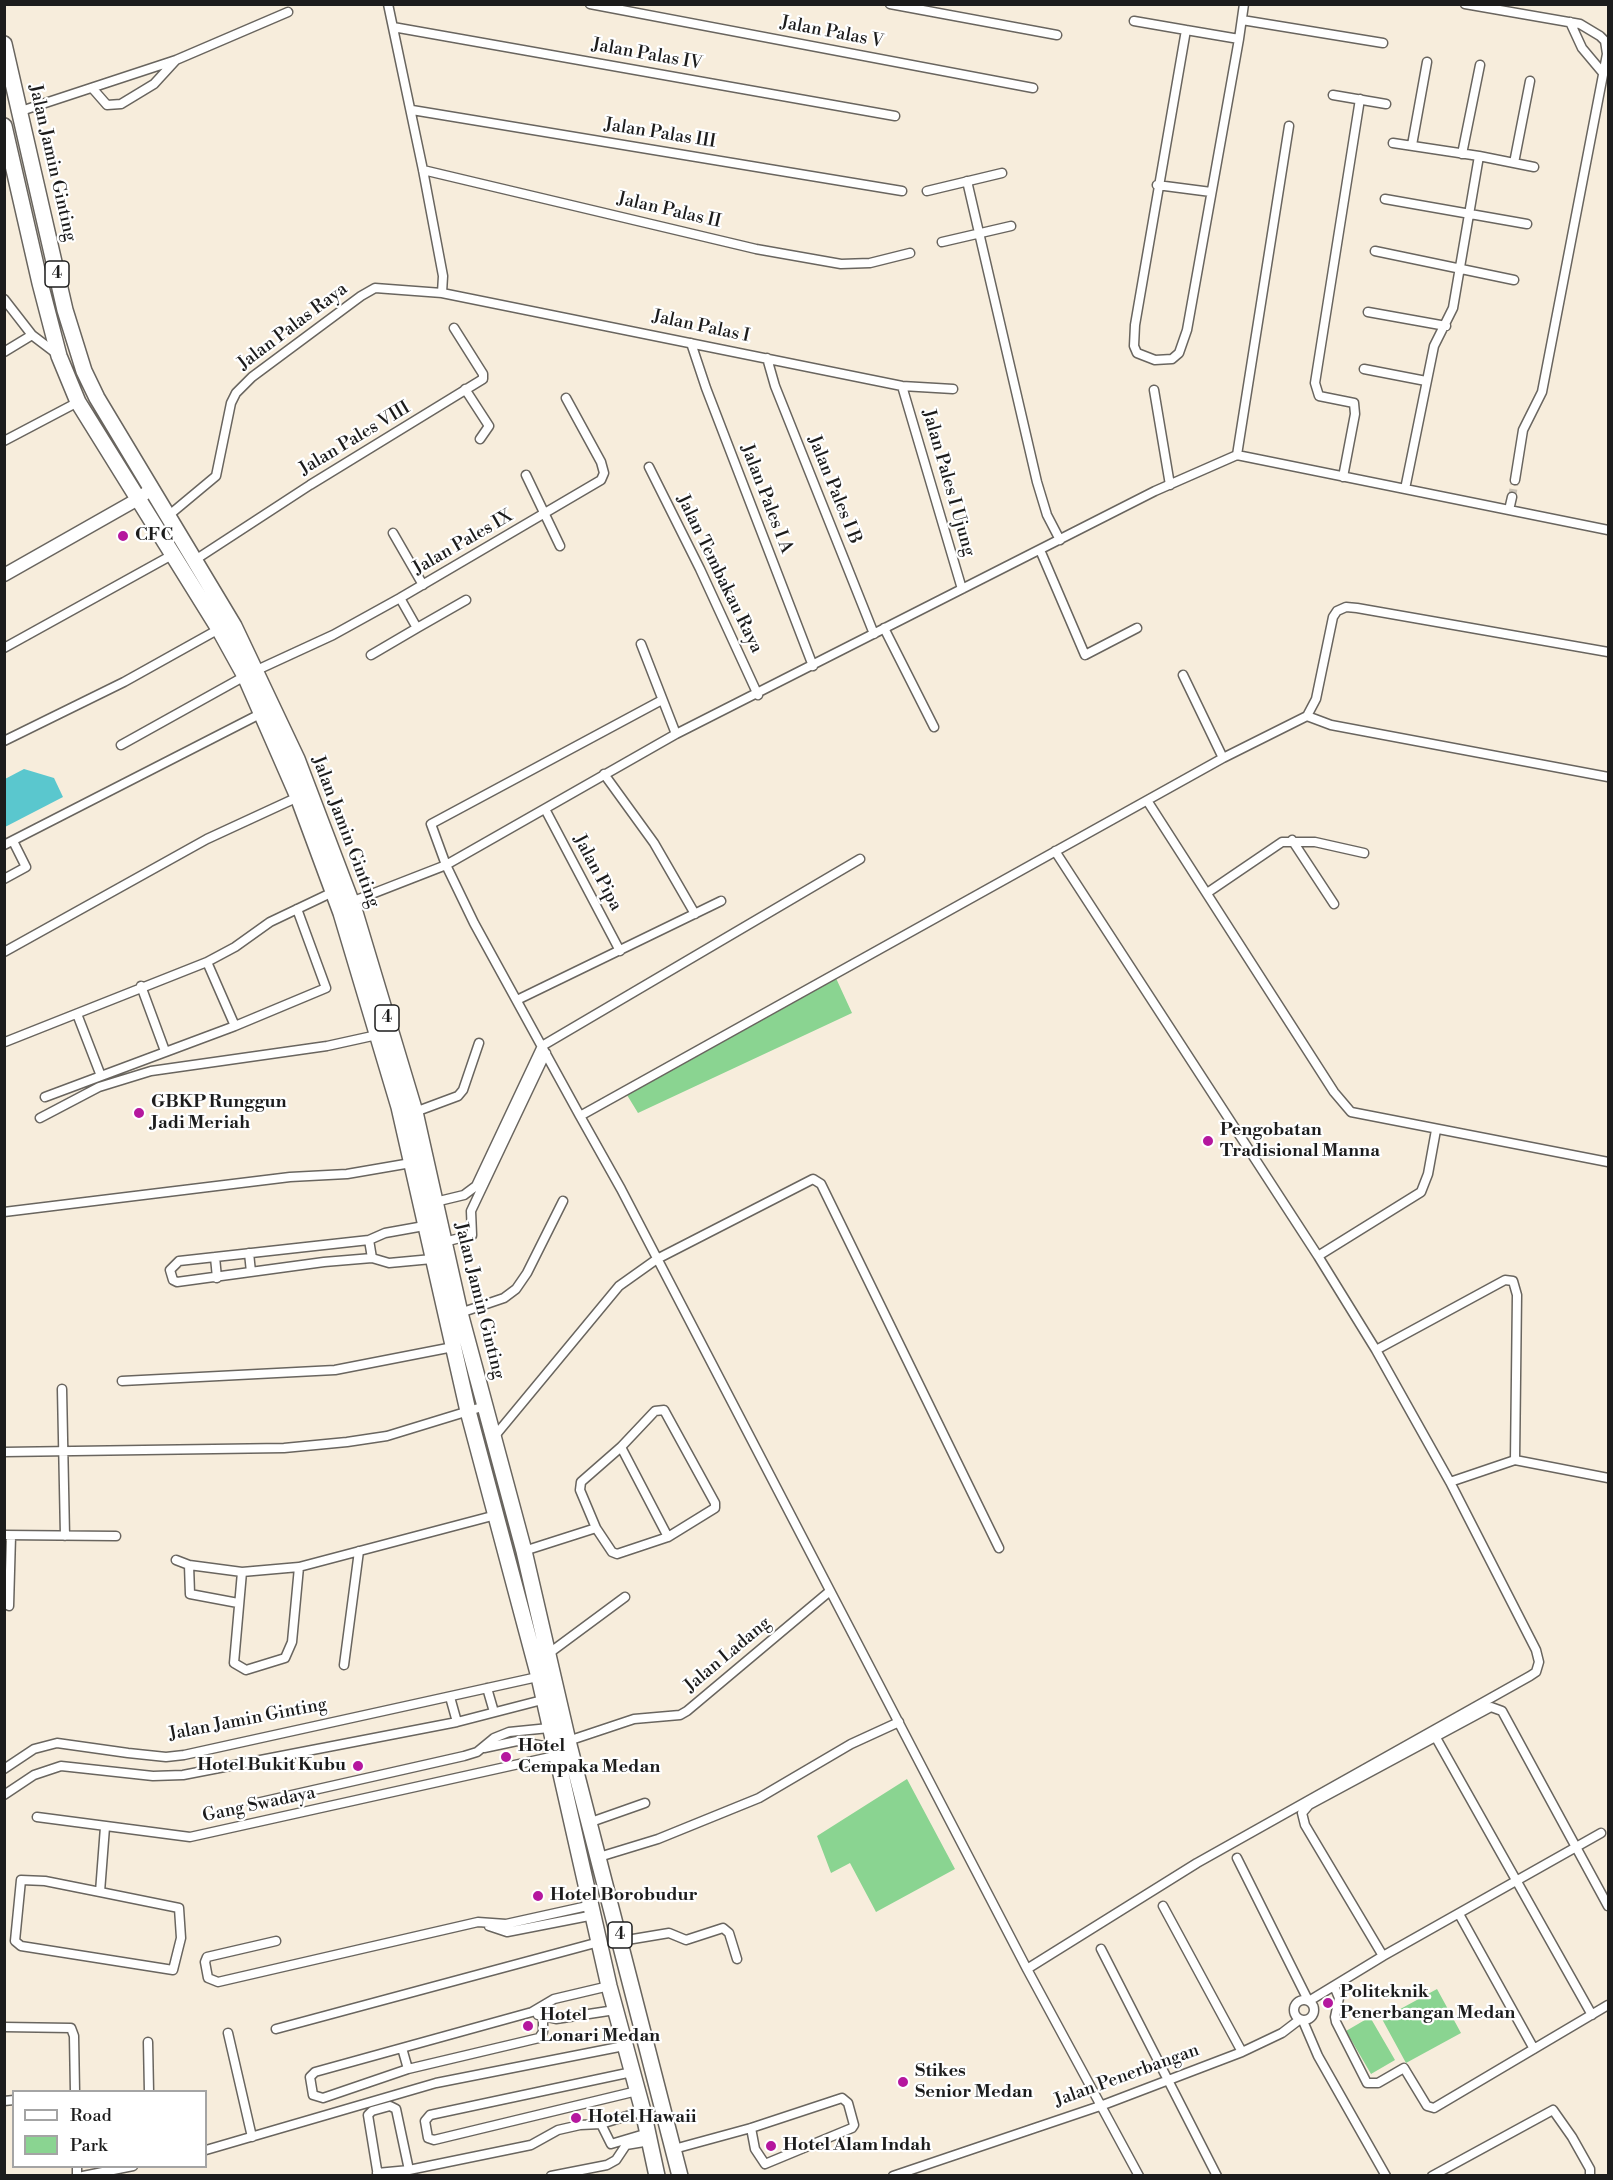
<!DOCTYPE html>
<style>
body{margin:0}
#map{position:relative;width:1613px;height:2180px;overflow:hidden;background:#f7eddc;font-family:"Libre Bodoni",serif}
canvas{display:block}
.frame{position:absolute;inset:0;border:6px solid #1c1c1c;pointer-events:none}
.legend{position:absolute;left:12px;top:2090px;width:195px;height:78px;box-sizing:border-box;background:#fff;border:2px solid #a4a4a4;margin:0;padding:8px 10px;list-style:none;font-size:18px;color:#1c1c1c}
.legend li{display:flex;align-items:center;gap:12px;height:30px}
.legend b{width:30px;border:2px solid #a4a4a4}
</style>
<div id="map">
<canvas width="1613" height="2180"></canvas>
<div class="frame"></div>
<ul class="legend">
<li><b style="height:8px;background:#fff"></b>Road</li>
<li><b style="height:16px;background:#8ad491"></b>Park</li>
</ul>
</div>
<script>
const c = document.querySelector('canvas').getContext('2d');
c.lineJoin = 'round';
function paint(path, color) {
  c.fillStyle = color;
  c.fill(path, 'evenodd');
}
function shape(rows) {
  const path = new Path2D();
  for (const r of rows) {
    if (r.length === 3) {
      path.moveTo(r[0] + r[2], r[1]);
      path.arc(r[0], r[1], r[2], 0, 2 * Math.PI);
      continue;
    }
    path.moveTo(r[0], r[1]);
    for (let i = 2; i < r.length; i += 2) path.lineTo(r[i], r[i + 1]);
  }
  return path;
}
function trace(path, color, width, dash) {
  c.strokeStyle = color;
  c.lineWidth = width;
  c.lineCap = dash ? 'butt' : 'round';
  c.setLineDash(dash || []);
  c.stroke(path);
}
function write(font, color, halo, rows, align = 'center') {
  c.font = font + ' "Libre Bodoni",serif';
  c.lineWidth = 4.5;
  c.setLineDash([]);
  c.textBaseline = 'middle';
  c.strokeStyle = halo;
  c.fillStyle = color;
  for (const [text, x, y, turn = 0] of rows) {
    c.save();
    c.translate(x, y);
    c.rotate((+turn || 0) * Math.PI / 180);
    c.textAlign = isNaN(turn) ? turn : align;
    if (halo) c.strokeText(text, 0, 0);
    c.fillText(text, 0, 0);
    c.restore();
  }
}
const green = shape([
 [835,976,852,1013,638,1113,627,1095],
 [907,1779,955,1869,876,1912,850,1863,831,1873,817,1836],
 [1437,1989,1461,2033,1406,2063,1382,2019],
 [1370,2017,1395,2060,1371,2074,1346,2031]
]);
const water = shape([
 [24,769,54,778,63,797,5,827,5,779]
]);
const streetTunnel = shape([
 [1512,497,1515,480]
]);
const street = shape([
 [590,4,1033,88],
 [890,4,1057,35],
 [1465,4,1580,24,1600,36,1605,41,1607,54,1542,392,1523,430,1515,480],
 [1242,20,1383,43],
 [1134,21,1186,30],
 [1570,22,1582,48,1603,73],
 [393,27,895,116],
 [1239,39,1186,30,1135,325,1134,346,1137,353,1155,360,1172,359,1179,353,1187,330,1239,39,1244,4],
 [93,89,107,105,121,104,154,84,176,60],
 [1333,95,1386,104],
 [412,110,902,191],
 [21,111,176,60,288,12],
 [1393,143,1479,156],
 [1412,145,1427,62],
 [1462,154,1480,65],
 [1514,163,1530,81],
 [423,170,756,249,841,264,870,263,910,253],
 [967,181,1037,482,1047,515,1060,540],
 [1157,185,1211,192],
 [927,191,1002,173],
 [1385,199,1527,224],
 [942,242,1011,226],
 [1375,251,1514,280],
 [442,293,902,386,953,389],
 [4,299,32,335,57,354],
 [1368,312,1446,326],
 [691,343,706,388,813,666],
 [4,352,32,335],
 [767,358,775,386,874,634],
 [1364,369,1426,381],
 [902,386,962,589],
 [465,389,489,426,480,439],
 [1154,390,1170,485],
 [4,441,78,402],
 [1237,455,1289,126],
 [649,467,700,569,758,695],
 [526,475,560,546],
 [1343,477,1355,414,1354,403,1319,396,1315,383,1360,99],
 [1405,489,1434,346,1453,308,1479,156,1534,167],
 [1509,510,1512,497],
 [168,516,216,476,231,403,236,393,252,377,361,296,375,288,442,293,443,276,423,170,388,4],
 [393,533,423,585],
 [1040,550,1085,655,1137,628],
 [195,560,310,485,483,379,483,374,454,328],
 [417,628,466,600],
 [884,628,934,727],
 [641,644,676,734],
 [4,648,172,555],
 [371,655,417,628,400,598],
 [257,670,333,635,400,598,601,480,604,473,601,462,566,398],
 [1183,675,1223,758],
 [1307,716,1331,725,1608,777],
 [4,741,124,682,219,629],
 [121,745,245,676],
 [604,774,654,843,695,914],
 [1148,802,1334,1092,1351,1112,1608,1162],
 [545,809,620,951],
 [1292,840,1334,904],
 [4,845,260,714],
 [4,879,26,867,13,841],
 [1207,893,1282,842,1315,842,1364,853],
 [351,902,446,865,676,734,1155,491,1237,455,1608,530],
 [4,952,207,839,298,797],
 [207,962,235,1026],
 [141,986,165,1051],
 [517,1000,721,901],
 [77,1014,101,1076],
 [5,1042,207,962,235,947,270,922,333,892],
 [45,1097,235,1026,326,988,297,909],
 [415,1112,458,1096,463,1090,479,1043],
 [580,1116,474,923,446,865,431,824,662,700],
 [40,1118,99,1087,151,1071,327,1046,377,1035],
 [435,1202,464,1195,476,1186,542,1046,860,859],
 [4,1212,290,1177,347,1174,411,1163],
 [424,1226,385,1233,369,1240,179,1261,170,1270,173,1280,177,1282,324,1262,372,1258,389,1263,432,1259],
 [369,1240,372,1258],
 [444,1242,472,1235,471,1211,546,1053],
 [249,1253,251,1272],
 [1318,1256,1421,1192,1428,1174,1436,1130],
 [215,1257,217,1278],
 [460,1313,504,1298,516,1289,527,1273,563,1201],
 [1376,1350,1505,1280,1513,1281,1517,1295,1515,1460],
 [122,1381,335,1370,453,1347],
 [62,1389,65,1536],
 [494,1437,619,1286,657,1259,813,1179,821,1184,999,1548],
 [621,1447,668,1537],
 [4,1452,284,1448,347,1442,387,1436,485,1406],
 [1450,1482,1515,1460,1608,1478],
 [4,1535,116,1536],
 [524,1551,596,1528,580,1490,581,1482,621,1447,655,1411,664,1410,715,1503,715,1508,668,1537,617,1554,612,1552,596,1528],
 [176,1560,189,1565],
 [299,1567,496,1515],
 [238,1603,190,1594,189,1565,242,1572,299,1567,292,1642,285,1658,246,1670,234,1663,242,1572],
 [9,1606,11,1536],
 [548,1654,625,1597],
 [344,1665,359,1551],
 [487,1688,494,1712],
 [450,1697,457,1722],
 [1435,1736,1592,2015],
 [568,1741,634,1719,680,1715,687,1711,830,1591],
 [484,1748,517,1741,554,1748],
 [4,1769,34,1749,57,1743,128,1753,166,1757,184,1755,542,1676],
 [4,1795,34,1775,61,1766,153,1776,183,1775,457,1722,546,1699],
 [252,1804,464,1756,477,1752,494,1738,509,1732,549,1728],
 [37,1817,190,1837,555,1756],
 [591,1822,645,1803],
 [599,1857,658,1839,759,1798,851,1744,899,1722],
 [1237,1858,1308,2000],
 [100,1892,45,1881,21,1880,15,1941,21,1946,173,1970,181,1938,179,1908,100,1892,105,1827],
 [1163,1906,1242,2052],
 [1459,1914,1534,2049],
 [489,1926,507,1932,594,1915],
 [276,1941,207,1957,205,1962,208,1978,218,1982,478,1922,506,1924,592,1905],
 [621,1941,669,1933,686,1940,723,1928,729,1933,737,1959],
 [1101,1949,1217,2176],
 [1383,1956,1305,1825,1302,1813,1309,1805,1491,1707,1502,1711,1608,1906],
 [1027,1969,1197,1863,1530,1676,1536,1672,1539,1662,1536,1650,1450,1482,1376,1350,1318,1256,1055,851],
 [1334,1986,1339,1998,1335,2017,1336,2022,1367,2083,1378,2083,1404,2068,1427,2106,1434,2108,1608,2005],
 [1304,2010,10],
 [1309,2001,1383,1956,1601,1833],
 [538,2015,556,2019,615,2010],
 [543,2017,543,2032,539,2038,408,2069,323,2098,313,2095,310,2077,315,2072,532,2012,554,1999,609,1986],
 [1303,2021,1318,2056,1386,2176],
 [4,2027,71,2028,74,2036,75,2092],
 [276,2029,599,1942],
 [228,2033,252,2137],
 [148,2042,149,2092],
 [402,2048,408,2069],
 [632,2072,430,2115,425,2121,428,2138,434,2140,637,2091],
 [4,2101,14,2100],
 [601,2124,611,2144,648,2133],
 [674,2149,751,2128,842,2098,848,2103,854,2125,852,2128,765,2164,755,2149,751,2128],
 [206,2150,436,2083,624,2046],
 [77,2166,77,2176],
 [377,2173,409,2170,531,2145,558,2130,580,2125,601,2124,643,2111],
 [83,2176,133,2166],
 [378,2176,368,2115,372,2111,390,2106,396,2109,409,2170],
 [551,2176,607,2165,616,2160,626,2145,650,2141],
 [893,2176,1103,2105,1242,2052,1282,2033,1299,2020],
 [1139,2176,1027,1969,621,1189,580,1116,1223,758,1307,716,1316,699,1333,617,1337,611,1346,607,1357,608,1608,652],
 [1432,2176,1553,2110,1572,2137,1590,2169,1590,2176]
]);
const secondary = shape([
 [4,575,138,499,151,489]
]);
const highway = shape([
 [4,44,65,310,84,371,97,398,234,626,297,759,354,909,415,1112,460,1313,524,1551,568,1741,680,2176],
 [4,126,40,283,59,356,78,402,219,629,245,676,298,797,341,913,399,1107,468,1411,539,1677,609,1986,643,2111,657,2176]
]);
const markers = [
 [123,536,6,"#b5179e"],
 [139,1113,6,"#b5179e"],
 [1208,1141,6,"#b5179e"],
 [506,1757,6,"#b5179e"],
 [358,1766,6,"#b5179e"],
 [538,1896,6,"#b5179e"],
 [1328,2003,6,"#b5179e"],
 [528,2026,6,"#b5179e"],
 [903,2082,6,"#b5179e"],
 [576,2118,6,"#b5179e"],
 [771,2146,6,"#b5179e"]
];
const shields = [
 [57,274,24],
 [387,1018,24],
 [620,1935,24]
];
const shieldNames = [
 ["4",57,274],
 ["4",387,1018],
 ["4",620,1935]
];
const streetNames = [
 ["Jalan Palas V",832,33,11],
 ["Jalan Palas IV",647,55,10],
 ["Jalan Palas III",660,134,9],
 ["Jalan Jamin Ginting",52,163,77],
 ["Jalan Palas II",669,211,13],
 ["Jalan Palas Raya",293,327,-37],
 ["Jalan Palas I",701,327,12],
 ["Jalan Pales VIII",355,439,-31],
 ["Jalan Pales I Ujung",948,483,74],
 ["Jalan Pales I B",834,490,68],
 ["Jalan Pales I A",766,499,69],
 ["Jalan Pales IX",463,543,-30],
 ["Jalan Tembakau Raya",719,574,64],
 ["Jalan Jamin Ginting",345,832,69],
 ["Jalan Pipa",597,873,62],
 ["Jalan Jamin Ginting",479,1301,76],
 ["Jalan Ladang",728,1655,-40],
 ["Jalan Jamin Ginting",248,1720,-11],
 ["Gang Swadaya",259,1805,-12],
 ["Jalan Penerbangan",1127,2076,-20]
];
const poiNames = [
 ["CFC",135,536],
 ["GBKP Runggun",151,1103],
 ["Jadi Meriah",151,1124],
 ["Pengobatan",1220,1131],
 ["Tradisional Manna",1220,1152],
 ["Hotel",518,1747],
 ["Cempaka Medan",518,1768],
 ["Hotel Bukit Kubu",346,1766,"right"],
 ["Hotel Borobudur",550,1896],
 ["Politeknik",1340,1993],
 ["Penerbangan Medan",1340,2014],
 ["Hotel",540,2016],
 ["Lonari Medan",540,2037],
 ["Stikes",915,2072],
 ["Senior Medan",915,2093],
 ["Hotel Hawaii",588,2118],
 ["Hotel Alam Indah",783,2146]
];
paint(green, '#8ad491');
paint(water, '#5ac7ce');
trace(streetTunnel, '#cbc3b6', 8, [8, 4]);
trace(street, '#69655f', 11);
trace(secondary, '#69655f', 15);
trace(highway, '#69655f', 18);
trace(street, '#fff', 8);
trace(secondary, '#fff', 12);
trace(highway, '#fff', 15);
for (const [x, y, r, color] of markers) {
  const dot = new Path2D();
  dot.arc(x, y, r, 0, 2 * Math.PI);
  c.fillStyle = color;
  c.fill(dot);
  trace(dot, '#fff', 2);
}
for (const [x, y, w] of shields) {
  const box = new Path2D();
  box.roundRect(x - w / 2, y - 13, w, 26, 4.5);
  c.fillStyle = '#fff';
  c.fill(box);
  trace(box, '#1c1c1c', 1.5);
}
write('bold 16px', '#1c1c1c', null, shieldNames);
write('18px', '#1c1c1c', '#fff', streetNames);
write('bold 18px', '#1c1c1c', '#fff', poiNames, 'left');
</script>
